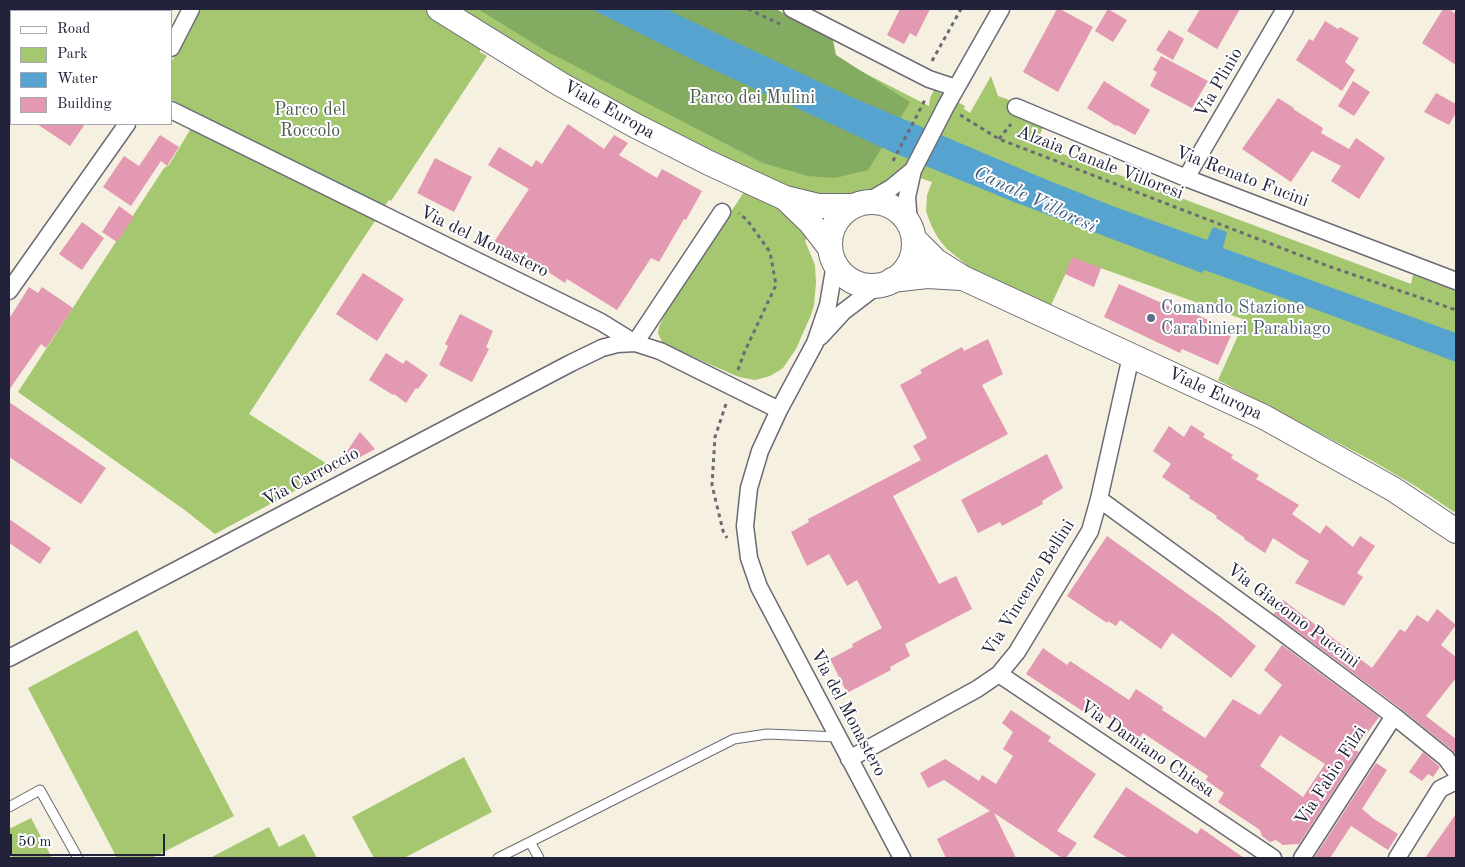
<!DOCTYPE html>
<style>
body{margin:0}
#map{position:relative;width:1465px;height:867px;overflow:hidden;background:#f5f0df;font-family:"Old Standard TT",serif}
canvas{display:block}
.frame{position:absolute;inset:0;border:10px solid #22223b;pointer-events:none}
.legend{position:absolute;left:10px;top:10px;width:162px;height:115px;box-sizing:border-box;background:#fff;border:1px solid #a7a7b1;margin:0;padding:6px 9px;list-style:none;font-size:15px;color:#22223b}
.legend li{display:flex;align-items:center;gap:10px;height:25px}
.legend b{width:25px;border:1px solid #a7a7b1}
.scale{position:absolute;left:10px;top:834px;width:155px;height:22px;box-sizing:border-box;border:2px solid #22223b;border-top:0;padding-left:6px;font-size:15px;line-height:18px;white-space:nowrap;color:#22223b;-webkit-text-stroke:4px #fff;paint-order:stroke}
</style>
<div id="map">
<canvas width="1465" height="867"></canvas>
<div class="frame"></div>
<ul class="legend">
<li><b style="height:6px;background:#fff"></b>Road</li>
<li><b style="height:14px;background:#a4c770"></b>Park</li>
<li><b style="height:14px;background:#57a3d0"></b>Water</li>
<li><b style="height:14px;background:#e299b1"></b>Building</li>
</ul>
<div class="scale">50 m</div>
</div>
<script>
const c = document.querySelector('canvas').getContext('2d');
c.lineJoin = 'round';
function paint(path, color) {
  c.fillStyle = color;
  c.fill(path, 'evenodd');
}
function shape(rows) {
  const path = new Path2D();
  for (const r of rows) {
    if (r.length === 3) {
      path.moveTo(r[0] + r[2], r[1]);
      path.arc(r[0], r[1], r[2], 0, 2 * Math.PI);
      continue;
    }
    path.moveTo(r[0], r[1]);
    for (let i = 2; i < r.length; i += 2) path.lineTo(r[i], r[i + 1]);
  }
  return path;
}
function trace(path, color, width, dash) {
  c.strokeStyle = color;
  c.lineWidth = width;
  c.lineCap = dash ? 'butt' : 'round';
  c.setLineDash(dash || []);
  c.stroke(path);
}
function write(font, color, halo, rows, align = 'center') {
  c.font = font + ' "Old Standard TT",serif';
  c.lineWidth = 4;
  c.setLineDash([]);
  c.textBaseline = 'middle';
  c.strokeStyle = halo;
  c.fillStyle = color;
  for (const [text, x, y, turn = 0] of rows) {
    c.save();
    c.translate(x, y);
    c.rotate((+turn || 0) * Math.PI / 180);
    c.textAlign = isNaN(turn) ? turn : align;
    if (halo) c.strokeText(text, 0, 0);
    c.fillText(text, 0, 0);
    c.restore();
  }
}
const green = shape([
 [201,9,733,9,767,23,929,106,930,98,934,90,965,106,964,109,970,113,991,76,998,96,1049,114,1040,134,1043,136,1032,140,1031,142,1411,284,1413,275,1456,291,1456,508,1454,512,1417,487,1369,459,1218,380,1245,320,1073,258,1051,305,977,271,969,267,946,248,938,238,931,225,926,211,927,195,932,182,908,174,870,208,821,213,805,241,815,265,816,283,814,305,811,315,796,349,783,368,770,376,755,380,739,377,663,344,658,333,659,327,671,302,752,180,556,95,480,49,480,52,487,56,391,201,389,200,357,248,249,414,335,469,215,534,186,511,18,392,164,168,169,165,199,115,171,99,171,63],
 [137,630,234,816,152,858,117,858,28,688],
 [464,757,492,812,404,858,374,858,352,817],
 [31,818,52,858,12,858,9,851,9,829],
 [269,827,279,847,304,834,317,858,210,858]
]);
const forest = shape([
 [478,9,776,9,833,40,836,55,910,102,868,170,835,178,808,176,763,163,546,51]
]);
const water = shape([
 [591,9,666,9,849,96,1040,177,1115,207,1207,240,1213,227,1227,232,1223,248,1456,333,1456,362,1317,310,1204,270,1202,273,1014,202,894,153,703,65]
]);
const building = shape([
 [900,9,930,9,916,37,910,33,904,44,887,35],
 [1057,9,1060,9,1093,27,1058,92,1023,72],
 [1108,9,1127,20,1113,42,1095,31],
 [1200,9,1240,9,1217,49,1187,31],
 [1443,9,1449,9,1456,14,1456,65,1422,43],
 [1325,21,1338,29,1340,27,1359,38,1345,62,1355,70,1342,91,1296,60,1309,39,1313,41],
 [1169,30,1184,39,1173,60,1156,50],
 [1161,56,1208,81,1192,108,1150,86,1157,72,1153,70],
 [1104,81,1150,110,1135,135,1117,125,1116,126,1087,108],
 [1353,81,1370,92,1354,116,1338,106],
 [1436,93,1456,104,1456,113,1449,125,1424,112],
 [1278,98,1294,108,1293,109,1323,128,1321,133,1349,149,1356,138,1385,158,1359,199,1331,181,1341,166,1312,151,1291,182,1242,149],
 [37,124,85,124,70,146],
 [568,124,604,149,614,135,628,143,619,155,657,178,662,169,702,191,686,220,684,219,659,262,651,258,617,310,567,279,565,283,524,256,519,264,490,248,529,189,488,165,499,147,532,167,536,160,542,164],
 [160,135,179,147,167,166,161,161,131,206,103,187,124,156,139,166],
 [435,158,472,177,454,212,417,193],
 [119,206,134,217,117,242,102,232],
 [82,222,104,238,82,270,59,254],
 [1072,257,1101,268,1094,287,1065,274],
 [363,273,404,299,377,341,336,314],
 [1119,284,1173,308,1175,305,1233,331,1218,365,1182,349,1180,353,1104,317],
 [29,287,38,293,42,287,73,308,46,348,41,344,9,390,9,319],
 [460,314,493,331,486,347,489,349,472,382,439,365,448,346,445,344],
 [988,339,1003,374,982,385,1008,434,893,496,939,584,956,576,972,609,905,644,910,656,890,667,891,670,847,693,830,659,853,647,852,644,882,628,857,580,847,586,829,554,807,566,791,532,809,522,808,519,921,460,913,446,927,438,900,385,922,373,920,370,962,347,964,351],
 [386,353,403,364,406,360,428,375,418,389,416,388,406,403,394,394,393,395,369,380],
 [9,402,106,468,81,504,9,457],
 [1191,425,1205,434,1203,437,1233,455,1231,458,1259,475,1256,479,1299,505,1292,514,1320,534,1326,525,1353,547,1360,536,1375,546,1357,573,1363,577,1344,606,1295,583,1309,561,1300,556,1273,538,1265,553,1244,539,1245,538,1216,518,1217,516,1189,498,1190,496,1162,477,1171,464,1153,451,1169,426,1184,437],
 [360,432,375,449,333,472],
 [1047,454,1063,488,1042,501,1043,504,1002,526,1000,522,978,533,961,500],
 [9,519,51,548,40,564,9,543],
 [1107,536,1220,617,1256,646,1231,678,1172,633,1161,649,1120,620,1116,626,1108,621,1107,623,1067,596],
 [1283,600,1372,668,1400,629,1405,632,1417,615,1428,622,1437,609,1456,625,1441,645,1456,657,1456,678,1426,716,1456,739,1456,755,1452,750,1400,708,1274,614],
 [1282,645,1379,717,1355,750,1359,752,1299,844,1283,845,1276,840,1270,842,1262,836,1260,830,1218,802,1224,793,1206,780,1208,776,1143,733,1139,738,1092,706,1087,714,1026,674,1043,648,1067,665,1070,661,1129,700,1136,689,1163,707,1162,710,1205,738,1233,699,1260,715,1282,685,1264,670],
 [1280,735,1325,764,1303,797,1260,766],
 [1011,710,1051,737,1048,741,1096,774,1057,831,1077,843,1066,858,1062,858,994,813,1016,858,946,858,937,839,990,811,944,780,928,788,920,773,945,759,979,781,982,775,996,784,1013,756,1003,749,1013,732,1002,723],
 [1423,752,1440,767,1433,777,1428,774,1422,781,1409,772],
 [1376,763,1387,770,1362,809,1374,819,1398,834,1388,850,1351,826,1330,858,1314,858],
 [1126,787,1197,834,1201,828,1244,858,1128,858,1093,837],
 [1456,814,1456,858,1425,858]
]);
const path = shape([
 [748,9,780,24],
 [932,61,961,9],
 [960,115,999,139,1328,266,1456,310],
 [999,139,1011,124],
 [893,161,926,98],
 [738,370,744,353,776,285,770,252,747,220,739,213],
 [726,404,715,437,712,485,723,531,727,538]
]);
const lane = shape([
 [9,807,40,790,78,858],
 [498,858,530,842],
 [539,858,530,842,734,739,767,734,838,737]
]);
const street = shape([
 [792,9,929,79,956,88],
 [9,28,11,29],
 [171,48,191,9],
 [1016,107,1186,178,1456,281],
 [171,110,601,322,635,343,660,351,779,410],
 [1186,178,1285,9],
 [867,202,891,188,913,170],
 [909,223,907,197,913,170,946,106,1001,9],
 [835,264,828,305,815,343,779,410,760,451,749,488,745,526,749,558,759,587,902,858],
 [9,291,127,124],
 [820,337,843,312,877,286],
 [1099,499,1275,627,1394,716,1446,758,1456,772],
 [9,658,571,363,602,348,617,344,635,343,722,212],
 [999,674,1273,858],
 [849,759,977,689,999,674,1017,652,1090,531,1099,499,1131,356],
 [1302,858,1394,716],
 [1397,858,1440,789,1456,781]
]);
const secondary = shape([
 [439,9,560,84,634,125,709,163,785,198,818,206,852,206],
 [785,198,810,222,830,248],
 [872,244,42],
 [914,239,936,261,963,278,1264,417,1393,489,1456,531],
 [892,280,927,276,961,278]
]);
const markers = [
 [1151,318,5,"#5c6f8a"]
];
const streetNames = [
 ["Via Plinio",1219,83,-60],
 ["Viale Europa",609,110,29],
 ["Alzaia Canale Villoresi",1100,163,21],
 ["Via Renato Fucini",1242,177,21],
 ["Via del Monastero",484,242,26],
 ["Viale Europa",1215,394,25],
 ["Via Carroccio",311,477,-28],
 ["Via Vincenzo Bellini",1029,588,-58],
 ["Via Giacomo Puccini",1293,616,37],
 ["Via del Monastero",848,713,62],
 ["Via Damiano Chiesa",1147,749,34],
 ["Via Fabio Filzi",1331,776,-57]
];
const parkNames = [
 ["Parco dei Mulini",752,98],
 ["Parco del",310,110],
 ["Roccolo",310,131]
];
const serviceNames = [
 ["Comando Stazione",1161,308],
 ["Carabinieri Parabiago",1161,329]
];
const waterNames = [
 ["Canale Villoresi",1035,200,25]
];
paint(green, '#a4c770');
paint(forest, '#83ac62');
paint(water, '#57a3d0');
paint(building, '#e299b1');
trace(lane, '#6c6a74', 11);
trace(street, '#6c6a74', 19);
trace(secondary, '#6c6a74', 26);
trace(path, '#6c6a74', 3, [4, 4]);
trace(lane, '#fff', 9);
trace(street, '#fff', 16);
trace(secondary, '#fff', 24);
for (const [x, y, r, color] of markers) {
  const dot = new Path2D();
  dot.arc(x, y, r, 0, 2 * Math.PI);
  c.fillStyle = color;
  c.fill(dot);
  trace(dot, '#fff', 2);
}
write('18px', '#22223b', '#fff', streetNames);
write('18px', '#505c4e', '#fff', parkNames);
write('18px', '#4e5e75', '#fff', serviceNames, 'left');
write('italic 19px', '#3a5c7e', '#fff', waterNames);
</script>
